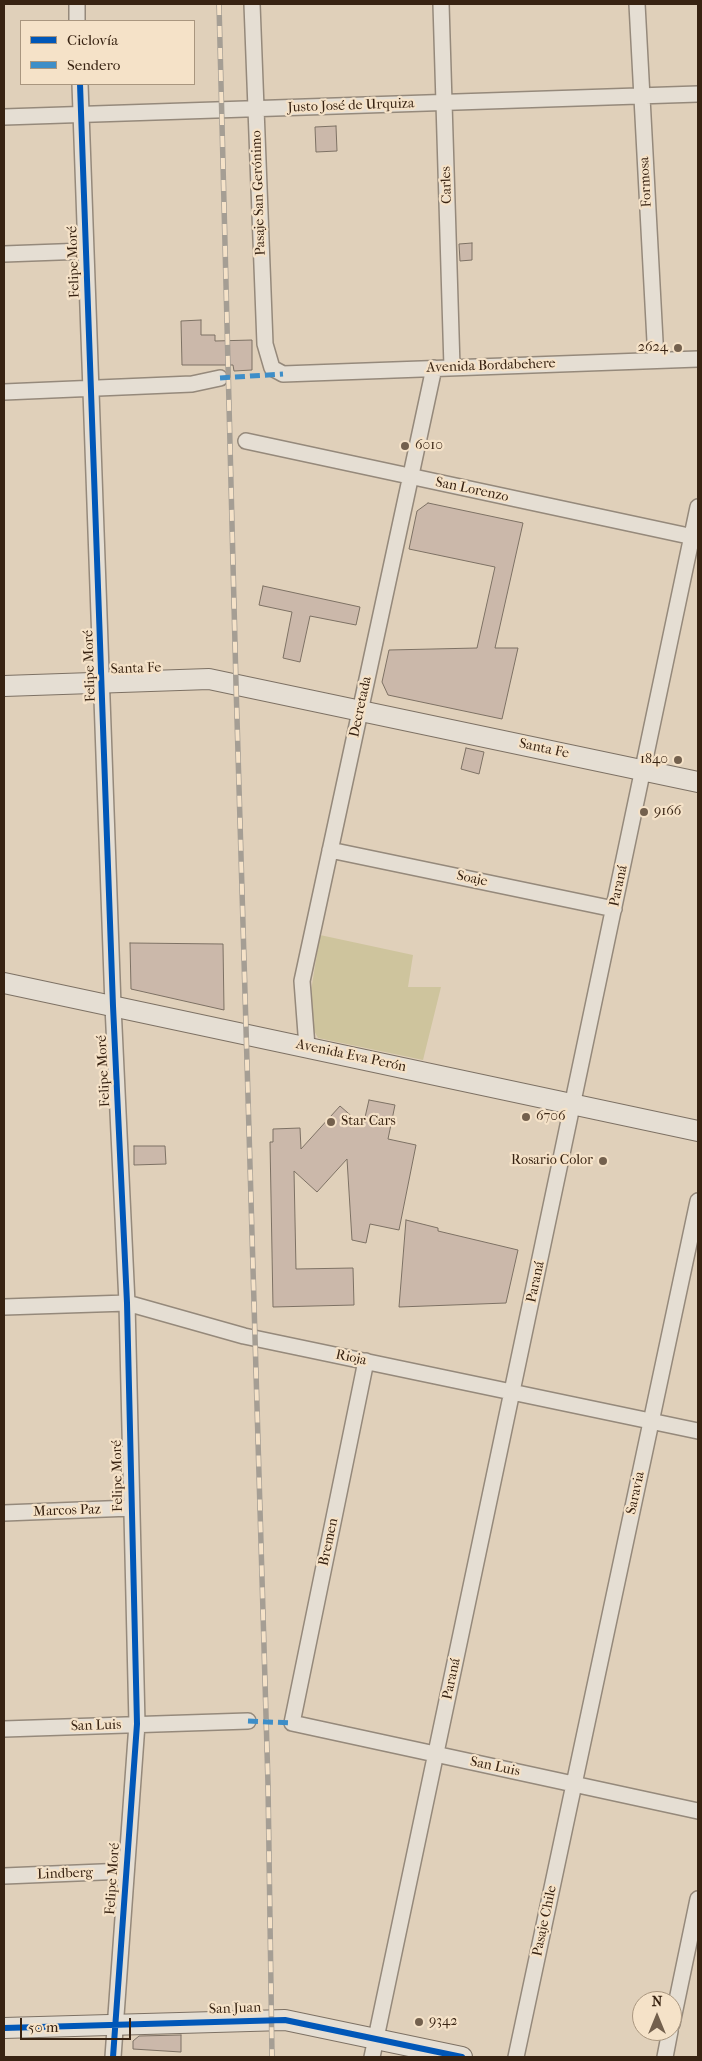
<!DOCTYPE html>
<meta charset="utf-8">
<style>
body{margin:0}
#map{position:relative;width:702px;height:2061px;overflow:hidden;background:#e0d0ba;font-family:"IM FELL French Canon",serif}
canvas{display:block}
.frame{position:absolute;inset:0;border:5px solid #382312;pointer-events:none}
.legend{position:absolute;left:20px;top:20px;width:175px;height:65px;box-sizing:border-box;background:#f5e2c8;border:1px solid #a9967f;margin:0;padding:6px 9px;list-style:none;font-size:15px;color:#382312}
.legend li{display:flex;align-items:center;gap:10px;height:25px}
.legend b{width:25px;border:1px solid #a9967f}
.north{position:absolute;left:632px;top:1991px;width:50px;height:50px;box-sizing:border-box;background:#f5e2c8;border:1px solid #a9967f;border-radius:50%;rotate:0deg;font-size:14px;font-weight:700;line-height:20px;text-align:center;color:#382312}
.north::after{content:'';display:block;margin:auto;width:18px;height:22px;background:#73604d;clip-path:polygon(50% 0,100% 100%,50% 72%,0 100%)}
.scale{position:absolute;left:20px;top:2018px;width:111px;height:22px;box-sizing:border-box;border:2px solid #382312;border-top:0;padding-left:6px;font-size:15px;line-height:18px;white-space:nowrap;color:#382312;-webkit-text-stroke:4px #f5e2c8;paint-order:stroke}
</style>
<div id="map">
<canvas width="702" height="2061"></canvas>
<div class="frame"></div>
<ul class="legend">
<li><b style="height:6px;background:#0057b8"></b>Ciclovía</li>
<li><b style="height:6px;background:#3e8ec8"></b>Sendero</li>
</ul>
<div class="north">N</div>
<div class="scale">50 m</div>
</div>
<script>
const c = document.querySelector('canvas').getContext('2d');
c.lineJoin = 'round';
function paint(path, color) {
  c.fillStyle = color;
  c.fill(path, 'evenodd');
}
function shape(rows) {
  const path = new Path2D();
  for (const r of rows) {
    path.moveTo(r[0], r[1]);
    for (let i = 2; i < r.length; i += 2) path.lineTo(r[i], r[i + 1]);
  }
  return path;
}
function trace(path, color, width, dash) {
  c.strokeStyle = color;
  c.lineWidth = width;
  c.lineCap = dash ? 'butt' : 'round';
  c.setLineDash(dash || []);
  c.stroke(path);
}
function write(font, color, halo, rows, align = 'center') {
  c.font = font + ' "IM FELL French Canon",serif';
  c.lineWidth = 4.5;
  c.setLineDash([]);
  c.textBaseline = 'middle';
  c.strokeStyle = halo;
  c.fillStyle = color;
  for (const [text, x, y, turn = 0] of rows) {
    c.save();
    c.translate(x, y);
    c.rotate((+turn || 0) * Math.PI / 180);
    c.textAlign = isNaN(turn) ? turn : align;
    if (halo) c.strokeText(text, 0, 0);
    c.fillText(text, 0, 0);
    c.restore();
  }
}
const green = shape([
 [320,935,413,955,408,987,441,987,423,1060,318,1038,312,1027,311,991]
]);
const building = shape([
 [336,126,337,151,316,152,315,127,336,126],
 [472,243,472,260,460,261,459,244,472,243],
 [201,320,201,335,215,335,215,341,252,340,252,370,234,371,233,365,182,365,181,321,201,320],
 [428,503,523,523,495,648,518,648,502,719,388,695,382,682,389,650,477,648,495,567,409,549,417,511,428,503],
 [263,586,360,607,356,625,310,616,300,662,283,658,292,612,259,605,263,586],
 [466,748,484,752,479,774,461,769,466,748],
 [130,943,223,944,224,1010,131,989,130,943],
 [369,1100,395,1105,388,1139,416,1145,399,1230,370,1224,366,1243,352,1240,347,1159,317,1192,294,1171,296,1269,353,1268,354,1305,273,1307,270,1142,273,1142,273,1129,300,1128,301,1149,340,1106,363,1126,369,1100],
 [134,1146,165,1146,166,1164,134,1165,134,1146],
 [406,1220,438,1228,438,1231,518,1250,506,1303,399,1307,406,1220],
 [181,2035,181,2052,133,2049,133,2041,139,2036,181,2035]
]);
const minor = shape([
 [77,4,77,21],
 [252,4,265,344,272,368,283,374,698,359],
 [441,4,452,367],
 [637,4,656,360],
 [80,84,113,1006,127,1303,137,1724,113,2057],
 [4,117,698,94],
 [4,254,86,251],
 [4,392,192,384,220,378],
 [246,441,698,538],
 [330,850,614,909],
 [307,1047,302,981,434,368],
 [4,1307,127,1303,244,1336,698,1431],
 [366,1361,292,1723,698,1811],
 [4,1513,131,1508],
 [4,1729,248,1721],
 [4,1876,126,1871],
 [672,2024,698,1899],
 [372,2057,698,507],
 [516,2057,698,1201],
 [665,2057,670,2031]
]);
const secondary = shape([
 [4,686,209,679,698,782],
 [4,983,698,1131],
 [4,2028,285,2020,462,2057]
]);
const rail = shape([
 [219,4,236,684,268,1784,272,2057]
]);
const quiet = shape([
 [220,378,283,374],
 [248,1721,292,1723]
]);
const cycleway = shape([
 [80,84,113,1006,127,1303,137,1724,113,2057],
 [4,2028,285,2020,462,2057]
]);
const markers = [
 [678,348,5,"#73604d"],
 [405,446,5,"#73604d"],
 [678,760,5,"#73604d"],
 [644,812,5,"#73604d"],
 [526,1117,5,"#73604d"],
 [331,1122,5,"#73604d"],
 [603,1161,5,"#73604d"],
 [419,2022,5,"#73604d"]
];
const streetNames = [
 ["Justo José de Urquiza",351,106,-2],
 ["Formosa",646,182,-93],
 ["Carles",447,185,-92],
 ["Pasaje San Gerónimo",259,193,-92],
 ["Felipe Moré",74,262,-92],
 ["Avenida Bordabehere",491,366,-2],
 ["San Lorenzo",472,490,12],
 ["Felipe Moré",90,666,-92],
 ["Santa Fe",136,669,-2],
 ["Decretada",361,707,-78],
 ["Santa Fe",544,749,12],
 ["Soaje",472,879,12],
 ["Paraná",619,886,-78],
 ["Avenida Eva Perón",351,1056,12],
 ["Felipe Moré",104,1071,-93],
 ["Paraná",536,1282,-78],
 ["Rioja",351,1358,12],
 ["Felipe Moré",118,1476,-91],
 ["Saravia",636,1493,-78],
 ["Marcos Paz",67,1511,-2],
 ["Bremen",329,1542,-78],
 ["Paraná",452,1679,-78],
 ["San Luis",96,1726,-2],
 ["San Luis",495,1767,12],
 ["Lindberg",65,1874,-2],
 ["Felipe Moré",113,1879,-86],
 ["Pasaje Chile",545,1921,-78],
 ["San Juan",235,2009,-2]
];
const poiNames = [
 ["2624",668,348,"right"],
 ["6010",415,446],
 ["1840",668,760,"right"],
 ["9166",654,812],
 ["6706",536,1117],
 ["Star Cars",341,1122],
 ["Rosario Color",593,1161,"right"],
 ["9342",429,2022]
];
paint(green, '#cec49d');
paint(building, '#cbb8aa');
trace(building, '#7d7164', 1);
trace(minor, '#95897b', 18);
trace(secondary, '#7d7164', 22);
trace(minor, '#e5ded3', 15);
trace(secondary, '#e5ded3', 20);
trace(rail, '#a59e94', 5.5);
trace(rail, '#f5e2c8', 4, [11]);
trace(quiet, '#3e8ec8', 5, [10, 5]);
trace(cycleway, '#0057b8', 6);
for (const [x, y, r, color] of markers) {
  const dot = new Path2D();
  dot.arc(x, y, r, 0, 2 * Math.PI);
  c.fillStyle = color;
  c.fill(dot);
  trace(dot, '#f5e2c8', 2);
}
write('14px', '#382312', '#f5e2c8', streetNames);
write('14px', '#382312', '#f5e2c8', poiNames, 'left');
</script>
